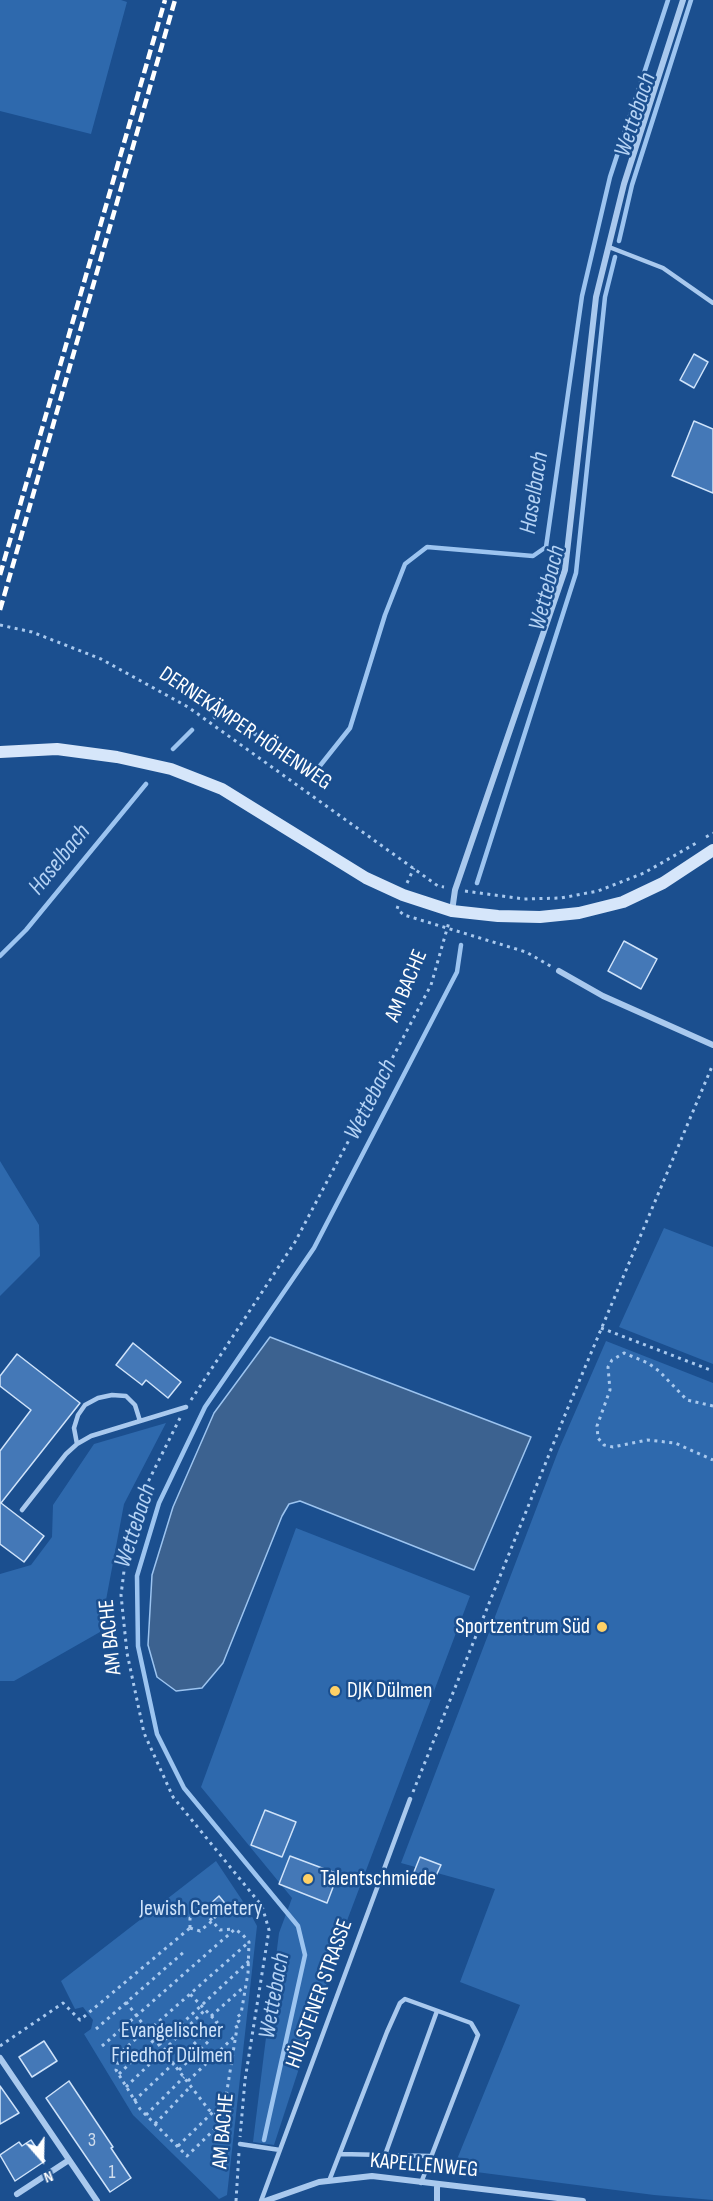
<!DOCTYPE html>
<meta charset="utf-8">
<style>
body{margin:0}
#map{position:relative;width:713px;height:2201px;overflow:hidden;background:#1b4f8f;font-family:"Sofia Sans Condensed",sans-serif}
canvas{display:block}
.north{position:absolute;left:12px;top:2129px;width:60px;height:60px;-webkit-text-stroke:4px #1b4f8f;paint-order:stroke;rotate:160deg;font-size:16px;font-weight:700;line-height:24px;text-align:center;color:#fff}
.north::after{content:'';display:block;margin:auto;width:21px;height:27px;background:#fff;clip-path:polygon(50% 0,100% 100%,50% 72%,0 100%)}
</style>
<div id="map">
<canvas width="713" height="2201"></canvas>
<div class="north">N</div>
</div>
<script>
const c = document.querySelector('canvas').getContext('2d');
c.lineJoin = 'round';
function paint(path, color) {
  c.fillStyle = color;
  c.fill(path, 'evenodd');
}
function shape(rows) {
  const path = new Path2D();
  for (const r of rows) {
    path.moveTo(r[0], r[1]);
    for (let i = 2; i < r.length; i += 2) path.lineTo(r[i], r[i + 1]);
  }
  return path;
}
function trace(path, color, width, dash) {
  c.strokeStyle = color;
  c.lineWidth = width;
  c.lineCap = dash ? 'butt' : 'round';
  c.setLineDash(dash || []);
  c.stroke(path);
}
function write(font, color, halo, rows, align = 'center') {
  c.font = font + ' "Sofia Sans Condensed",sans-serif';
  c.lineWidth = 5;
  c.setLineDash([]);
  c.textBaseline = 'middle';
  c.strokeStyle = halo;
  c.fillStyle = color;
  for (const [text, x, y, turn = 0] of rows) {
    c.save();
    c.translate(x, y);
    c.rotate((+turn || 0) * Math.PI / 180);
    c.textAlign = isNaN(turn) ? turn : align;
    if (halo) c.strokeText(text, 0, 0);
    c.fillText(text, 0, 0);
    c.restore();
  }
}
const green = shape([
 [0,0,121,0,127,2,91,134,0,111],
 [0,1161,39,1225,40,1256,0,1296],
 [664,1228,713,1247,713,1364,619,1327],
 [606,1341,713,1383,713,2200,654,2195,453,2169,520,2005,460,1982,495,1889,401,1863,559,1449],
 [166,1423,124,1504,100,1632,14,1681,0,1681,0,1574,31,1565,52,1537,53,1505,94,1444],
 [296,1528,470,1596,348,1918,274,2145,253,2142,279,1933,292,1898,201,1787],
 [216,1861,248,1909,257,1926,227,2195,219,2199,133,2115,84,2034,91,2029,93,2020,83,2007,75,2009,61,1981]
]);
const water = shape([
 [270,1337,531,1437,474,1570,300,1501,289,1504,282,1516,223,1663,202,1688,176,1691,157,1677,148,1645,152,1575,173,1507,214,1413,270,1337]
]);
const stream = shape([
 [619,241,632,185,691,0],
 [215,717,223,712,305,768,319,767,350,728,385,615,405,564,427,547,533,556,546,547,582,296,610,177,668,0],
 [173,749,192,730],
 [477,883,576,573,605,297,615,257],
 [0,956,26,930,146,784],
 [264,2140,305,1955,298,1926,184,1788,157,1734,138,1646,137,1576,159,1503,205,1407,314,1248,457,972,461,945]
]);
const building = shape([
 [694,354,708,362,694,388,680,380,694,354],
 [694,421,713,429,713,493,672,476,694,421],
 [624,941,657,959,641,989,608,971,624,941],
 [133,1343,181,1382,168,1398,146,1380,142,1385,116,1365,133,1343],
 [17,1354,80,1403,1,1503,44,1536,24,1562,0,1544,0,1451,31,1410,0,1386,0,1376,17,1354],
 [265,1810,296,1822,282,1857,251,1845,265,1810],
 [290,1856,338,1874,327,1903,279,1884,290,1856],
 [420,1857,441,1865,435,1878,425,1883,412,1877,420,1857],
 [219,1896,228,1907,215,1918,207,1907,219,1896],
 [44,2041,57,2061,32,2077,19,2057,44,2041],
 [69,2081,113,2147,111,2148,131,2178,110,2192,46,2098,69,2081],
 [0,2086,19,2113,0,2124,0,2086],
 [31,2140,45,2161,15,2181,0,2155,19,2142,22,2146,31,2140]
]);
const path = shape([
 [0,625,32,632,101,659,188,707,438,886,444,887],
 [706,837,713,833],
 [407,883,414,868],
 [465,891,524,899,561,898,598,891,644,873,698,842],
 [398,906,397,909,404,915,526,952,552,967],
 [601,1328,713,1371],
 [191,1400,295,1242,431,985,449,922],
 [713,1406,687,1400,659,1371,648,1363,624,1353,612,1360,608,1367,610,1390,597,1426,598,1438,604,1445,613,1447,647,1440,675,1443,713,1460],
 [180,1418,142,1494,128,1539,121,1595,127,1653,144,1733,173,1797,262,1906,269,1930,245,2080,240,2137],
 [413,1792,567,1410,713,1064],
 [200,1907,220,1930,233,1929],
 [190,1928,200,1931,212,1921],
 [190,1928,190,1918,202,1909],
 [126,2002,209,2110,217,2114,225,2140,232,2143],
 [211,2016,245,1986],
 [96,2029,185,1951],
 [147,2029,120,2053,116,2070,140,2109,187,2156,220,2124],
 [148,2031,249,1942],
 [159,2045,249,1961],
 [0,2046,63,2003,80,2020,190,1928],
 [102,2046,235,1929,242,1934,249,1942,248,1973,241,2014,237,2017,239,2021,235,2024,237,2028,225,2103,217,2114],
 [179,2070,219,2031,220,2027,217,2022],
 [119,2074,154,2040],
 [188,2081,235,2036],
 [126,2087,205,2010],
 [134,2101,217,2022,190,1994],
 [146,2115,184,2077],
 [155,2124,191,2086],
 [178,2146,213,2112],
 [236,2201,239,2152]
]);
const lane = shape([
 [609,247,663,268,713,303],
 [77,1444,74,1428,78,1415,85,1405,98,1398,112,1395,126,1396,135,1405,140,1421],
 [22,1510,66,1454,77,1444,91,1436,186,1407],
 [240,2144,280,2150],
 [340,2154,430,2156],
 [385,2155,437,2011],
 [329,2181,387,2032,400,2003,405,1999,471,2023,478,2035,421,2183],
 [261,2201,410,1799]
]);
const street = shape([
 [452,911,455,890,565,570,596,297,624,184,683,0],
 [559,971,603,996,713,1045],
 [0,2058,97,2201],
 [17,2194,69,2160],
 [265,2201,319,2182,372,2176,583,2201],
 [437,2201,437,2185]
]);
const secondary = shape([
 [0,752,57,749,117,757,171,769,222,789,366,878,403,895,452,911,498,916,540,917,579,913,623,902,663,883,713,850]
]);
const rail = shape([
 [0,575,165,0],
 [0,610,175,0]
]);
const markers = [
 [602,1627,6,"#ffd166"],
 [335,1691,6,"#ffd166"],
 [308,1879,6,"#ffd166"]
];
const numberNames = [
 ["3",92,2141],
 ["1",112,2173]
];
const streetNames = [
 ["DERNEKÄMPER HÖHENWEG",245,729,34],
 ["AM BACHE",407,986,-67],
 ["AM BACHE",111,1637,-96],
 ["HÜLSTENER STRASSE",320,1994,-70],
 ["AM BACHE",224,2131,-85],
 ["KAPELLENWEG",424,2166,5]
];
const poiNames = [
 ["Sportzentrum Süd",590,1627,"right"],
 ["DJK Dülmen",347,1691],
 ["Talentschmiede",320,1879]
];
const parkNames = [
 ["Jewish Cemetery",201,1909],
 ["Evangelischer",172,2031],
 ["Friedhof Dülmen",172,2056]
];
const waterNames = [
 ["Wettebach",636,115,-72],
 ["Haselbach",535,493,-81],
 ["Wettebach",548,588,-76],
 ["Haselbach",60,860,-51],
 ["Wettebach",371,1100,-63],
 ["Wettebach",136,1526,-72],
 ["Wettebach",275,1996,-80]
];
paint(green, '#2e69ad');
paint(water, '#3c6290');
trace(water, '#9cc4f0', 1.5);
trace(stream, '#9cc4f0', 4.5);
paint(building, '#4478b7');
trace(building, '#cfe3fa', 1.5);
trace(path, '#a9c9ee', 3, [3, 4.5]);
trace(lane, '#a9c9ee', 4.5);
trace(street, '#a9c9ee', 6);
trace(secondary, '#d6e6fa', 12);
trace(rail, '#fff', 4.5, [10, 4.5]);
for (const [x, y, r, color] of markers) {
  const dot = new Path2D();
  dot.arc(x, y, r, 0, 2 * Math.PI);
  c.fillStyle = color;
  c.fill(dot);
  trace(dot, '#1b4f8f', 2);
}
write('20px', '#d0dded', null, numberNames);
write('22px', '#fff', '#1b4f8f', streetNames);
write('22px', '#fff', '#1b4f8f', poiNames, 'left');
write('22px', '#cfe3fa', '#1b4f8f', parkNames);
write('italic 24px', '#b5d3f5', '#1b4f8f', waterNames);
</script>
